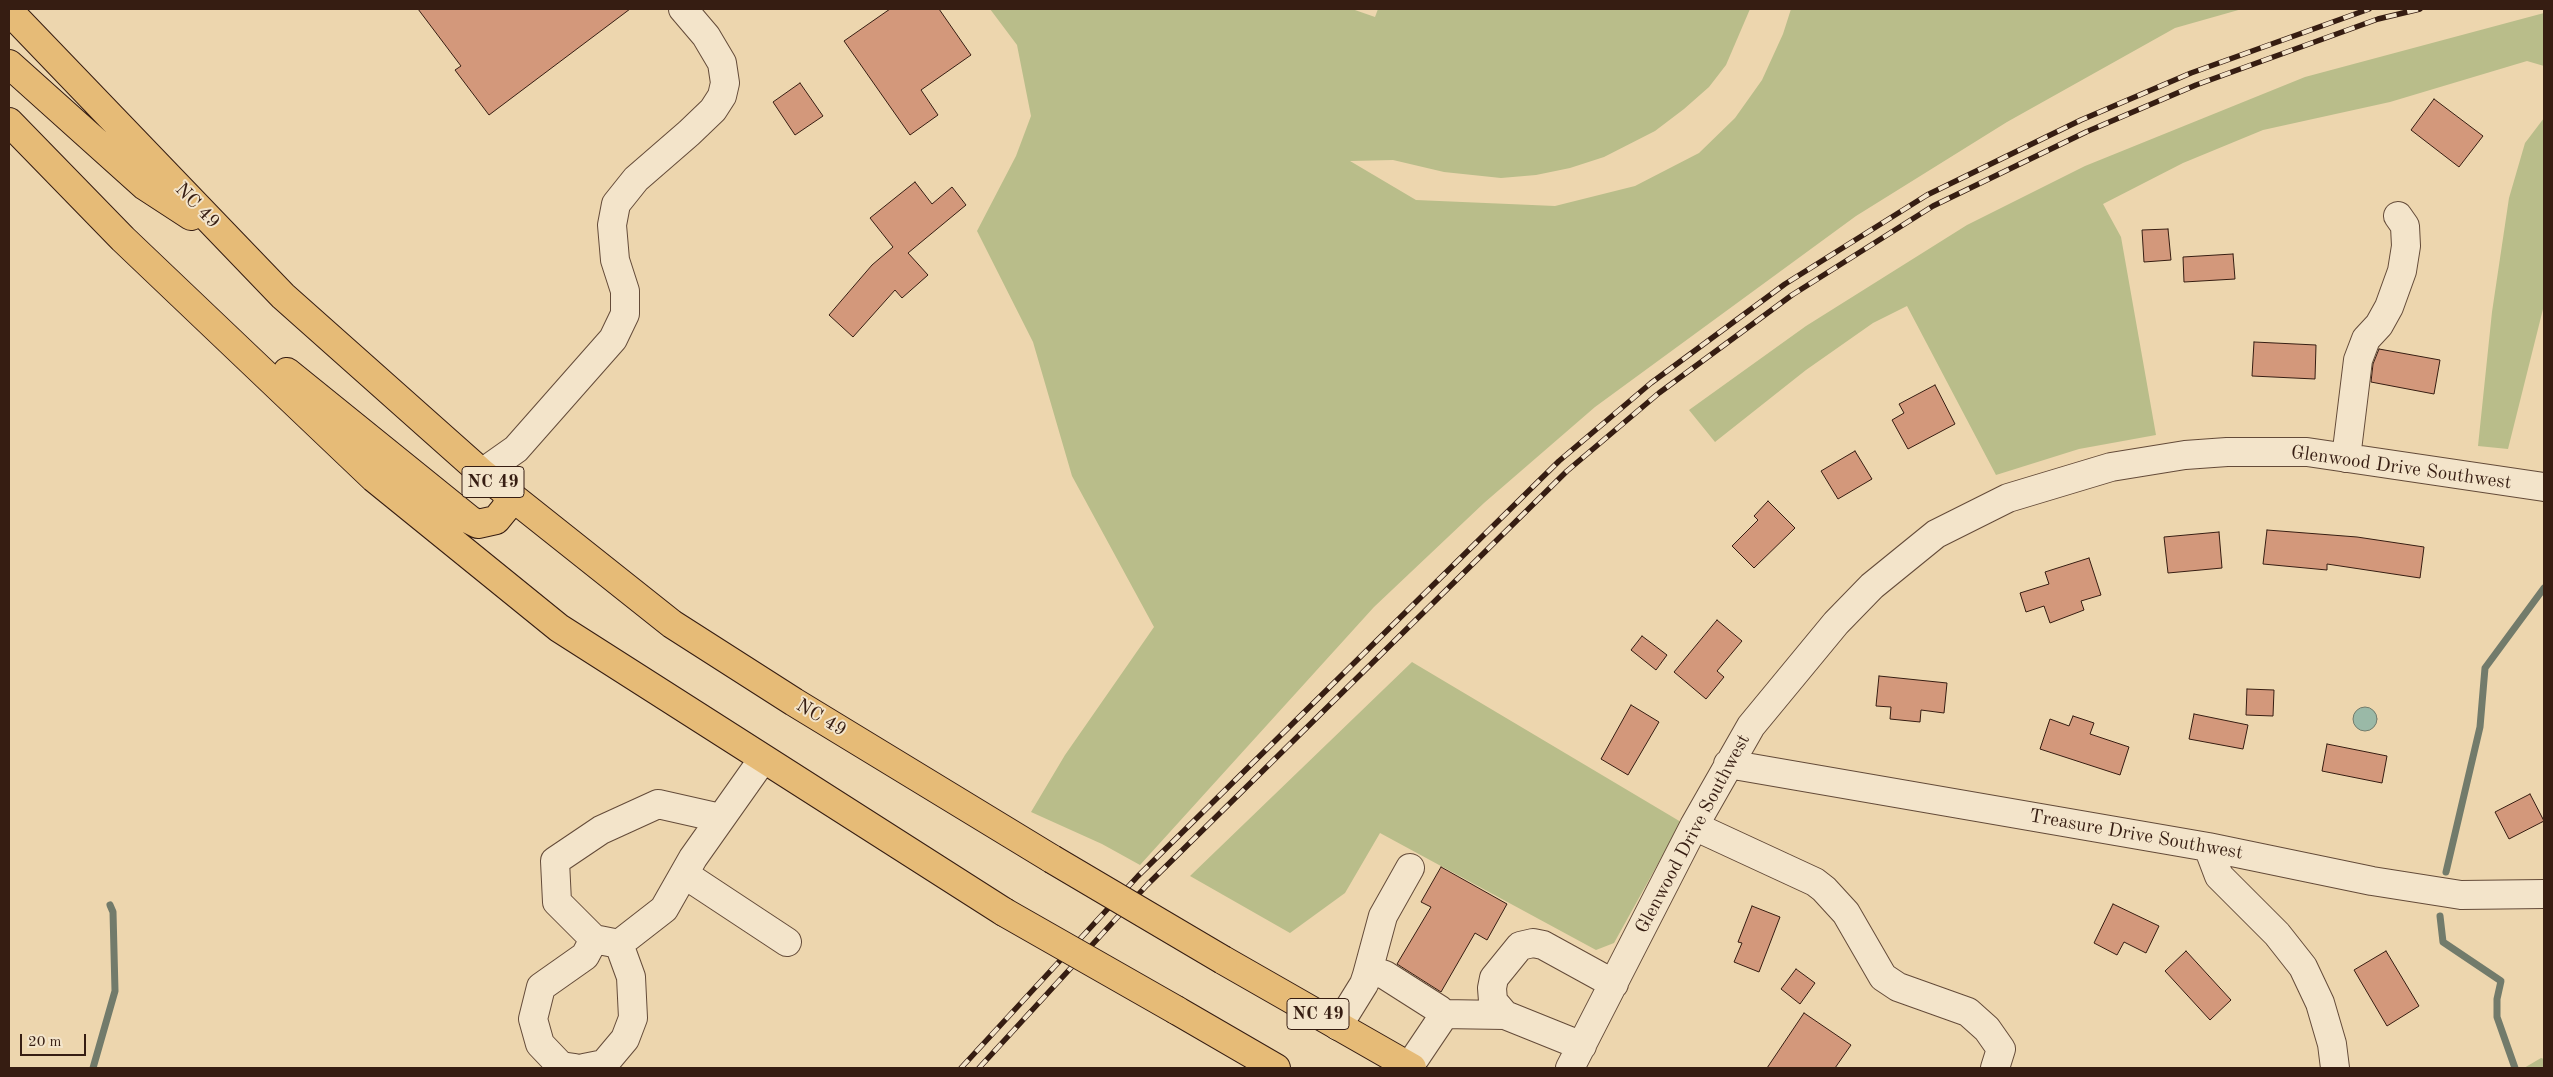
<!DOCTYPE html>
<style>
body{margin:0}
#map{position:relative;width:2553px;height:1077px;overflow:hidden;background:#edd6ae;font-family:"Old Standard TT",serif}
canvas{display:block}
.frame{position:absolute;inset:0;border:10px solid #361d12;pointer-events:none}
.scale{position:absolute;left:20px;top:1034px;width:66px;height:22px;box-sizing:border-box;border:2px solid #361d12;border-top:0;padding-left:6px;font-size:15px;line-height:18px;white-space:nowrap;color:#361d12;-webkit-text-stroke:4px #f3e4ca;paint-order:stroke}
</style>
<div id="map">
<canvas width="2553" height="1077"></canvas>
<div class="frame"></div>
<div class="scale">20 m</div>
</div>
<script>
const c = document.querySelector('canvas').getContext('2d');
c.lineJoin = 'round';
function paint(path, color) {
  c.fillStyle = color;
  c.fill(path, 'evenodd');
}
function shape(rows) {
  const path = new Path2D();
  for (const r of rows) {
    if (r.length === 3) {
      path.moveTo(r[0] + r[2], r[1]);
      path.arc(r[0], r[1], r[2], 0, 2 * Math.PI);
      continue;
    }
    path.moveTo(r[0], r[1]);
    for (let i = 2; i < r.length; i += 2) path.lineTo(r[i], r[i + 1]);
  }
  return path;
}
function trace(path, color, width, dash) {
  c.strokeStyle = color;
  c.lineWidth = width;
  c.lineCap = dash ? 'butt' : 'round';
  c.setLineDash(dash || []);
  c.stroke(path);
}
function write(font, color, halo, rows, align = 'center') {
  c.font = font + ' "Old Standard TT",serif';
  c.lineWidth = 4;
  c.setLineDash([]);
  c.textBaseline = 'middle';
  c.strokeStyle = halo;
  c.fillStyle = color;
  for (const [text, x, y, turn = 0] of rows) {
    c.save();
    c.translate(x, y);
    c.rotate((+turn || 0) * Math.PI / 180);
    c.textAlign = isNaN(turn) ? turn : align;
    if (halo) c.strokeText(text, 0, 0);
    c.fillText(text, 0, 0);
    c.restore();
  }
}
const green = shape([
 [990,9,1352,9,1375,17,1378,9,1750,9,1726,65,1709,87,1684,109,1655,131,1604,157,1570,168,1536,175,1501,178,1444,172,1393,160,1350,161,1416,200,1555,206,1635,186,1699,153,1735,118,1762,80,1783,34,1791,9,2242,9,2175,28,2007,122,1856,216,1595,407,1484,503,1374,607,1140,865,1102,844,1031,812,1065,755,1154,627,1072,476,1033,342,977,231,1016,156,1031,116,1017,45],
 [2544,13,2544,66,2527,61,2390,102,2263,130,2183,163,2103,204,2121,237,2156,435,2079,449,1996,475,1907,306,1873,323,1806,370,1715,442,1689,410,1806,326,1967,225,2085,166,2305,77],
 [2544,118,2544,305,2508,449,2478,446,2492,312,2509,198,2525,143],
 [1412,662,1681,822,1614,943,1596,950,1380,833,1345,893,1290,933,1190,876],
 [2541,1058,2544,1059,2544,1068,2524,1068]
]);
const water = shape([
 [2365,719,12]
]);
const stream = shape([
 [2446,872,2480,727,2485,668,2544,588],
 [2440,916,2443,942,2501,981,2497,999,2497,1017,2515,1068],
 [93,1068,115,991,113,912,110,905]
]);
const building = shape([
 [418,9,630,9,489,115,455,70,461,66,418,9],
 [890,9,939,9,971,55,921,90,938,115,910,135,844,41,890,9],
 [800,83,823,116,795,135,773,102,800,83],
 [2434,99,2483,136,2459,167,2411,130,2434,99],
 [915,182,932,204,952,187,966,205,908,253,928,275,902,298,895,290,853,337,829,315,872,265,893,247,870,218,915,182],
 [2168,229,2171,260,2144,262,2142,230,2168,229],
 [2233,254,2235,279,2184,282,2183,257,2233,254],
 [2254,342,2316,345,2315,379,2252,376,2254,342],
 [2379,349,2440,360,2434,394,2371,382,2373,364,2379,349],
 [1935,385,1955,424,1908,449,1892,420,1904,413,1899,404,1935,385],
 [1855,451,1872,479,1838,499,1821,471,1855,451],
 [1768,501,1795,528,1754,568,1732,546,1758,520,1754,516,1768,501],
 [2267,530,2357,537,2424,547,2420,578,2327,564,2327,570,2263,564,2267,530],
 [2219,532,2222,568,2168,573,2164,537,2219,532],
 [2089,558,2101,595,2081,601,2084,610,2050,623,2044,606,2026,612,2020,593,2049,584,2045,572,2089,558],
 [1717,620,1742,641,1717,671,1724,677,1706,699,1674,672,1717,620],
 [1642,636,1667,655,1656,670,1631,650,1642,636],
 [1879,676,1947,683,1944,713,1921,710,1920,722,1890,719,1891,707,1876,706,1879,676],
 [2247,689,2274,690,2273,716,2246,715,2247,689],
 [1631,705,1659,722,1628,775,1601,759,1631,705],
 [2194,714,2248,725,2243,749,2189,739,2194,714],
 [2073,716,2094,723,2090,734,2129,747,2120,775,2040,749,2050,719,2069,726,2073,716],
 [2327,744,2387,756,2382,783,2322,771,2327,744],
 [2530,794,2544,821,2509,839,2495,812,2530,794],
 [1441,867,1507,904,1487,940,1475,933,1441,992,1397,964,1431,907,1421,902,1441,867],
 [2113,904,2159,926,2146,953,2124,942,2117,955,2094,943,2113,904],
 [1752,906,1780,917,1759,972,1734,962,1742,943,1738,942,1752,906],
 [2186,951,2231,1000,2210,1020,2165,971,2186,951],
 [2386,951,2419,1006,2387,1026,2354,970,2386,951],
 [1796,969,1815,983,1800,1004,1781,989,1796,969],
 [1804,1013,1851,1045,1835,1068,1767,1068,1804,1013]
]);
const minor = shape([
 [2346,458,2358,360,2366,339,2379,325,2389,307,2402,271,2406,246,2405,226,2398,216],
 [482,473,516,449,613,339,625,314,625,291,615,260,612,225,616,204,636,179,689,133,713,110,722,96,725,83,722,63,706,36,683,9],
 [1728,764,2208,847,2372,881,2461,895,2544,894],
 [720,818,658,804,601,830,555,861,557,902,594,939,619,944,664,909,693,858,763,759],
 [1694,826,1815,882,1824,889,1846,913,1883,977,1898,987,1968,1012,1987,1029,2001,1049,1995,1068],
 [2208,847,2219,876,2277,934,2303,967,2320,1003,2332,1044,2335,1068],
 [684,874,787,942],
 [1367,975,1383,916,1410,868],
 [1442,1014,1505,1015],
 [1338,1026,1364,984,1367,975,1379,973,1385,975,1440,1010,1442,1014,1442,1018,1409,1067],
 [1582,1046,1505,1015,1493,1001,1492,988,1494,978,1520,946,1533,943,1543,945,1614,984],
 [575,1068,561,1066,540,1044,533,1019,541,987,585,956,594,939],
 [584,1068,604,1064,625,1039,633,1018,631,977,619,944],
 [1570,1068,1694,826,1751,726,1836,623,1872,586,1936,534,2008,498,2111,467,2185,455,2227,452,2307,452,2544,487]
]);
const highway = shape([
 [9,11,283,296,482,473,672,624,794,702,1052,859],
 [9,64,145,186,191,216],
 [9,122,123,239,374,478,559,628,1004,912],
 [287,372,470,520,478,524,496,520,505,509,511,496],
 [1223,960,1412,1068],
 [1176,1010,1276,1068]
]);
const rail = shape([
 [961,1068,1138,876,1559,461,1651,383,1785,284,1927,195,2081,120,2191,73,2369,9],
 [979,1068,1147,885,1567,471,1659,393,1792,295,1933,206,2086,132,2196,85,2378,19,2420,9]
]);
const highwayBridge = shape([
 [1052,859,1223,960],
 [1004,912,1176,1010]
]);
const shields = [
 [493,482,62],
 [1318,1014,62]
];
const shieldNames = [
 ["NC 49",493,482],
 ["NC 49",1318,1014]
];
const streetNames = [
 ["NC 49",197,206,46],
 ["Glenwood Drive Southwest",2401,468,8],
 ["NC 49",821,718,31],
 ["Glenwood Drive Southwest",1693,834,-62],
 ["Treasure Drive Southwest",2136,835,10]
];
paint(green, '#b9bd8a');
paint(water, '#9ab9a7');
trace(water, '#727b6b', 1);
trace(stream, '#727b6b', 7);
paint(building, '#d3987b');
trace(building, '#361d12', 1);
trace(minor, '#644b39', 30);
trace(highway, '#361d12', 30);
trace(minor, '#f3e4ca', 28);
trace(highway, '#e6bb77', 28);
trace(rail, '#361d12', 5.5);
trace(rail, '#f3e4ca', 4, [11]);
trace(highwayBridge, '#361d12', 30, []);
trace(highwayBridge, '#e6bb77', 28);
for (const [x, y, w] of shields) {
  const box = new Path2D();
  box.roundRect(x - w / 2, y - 15.5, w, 31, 4);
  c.fillStyle = '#f3e4ca';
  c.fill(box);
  trace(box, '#361d12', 1);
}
write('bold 18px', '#361d12', null, shieldNames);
write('19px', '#361d12', '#f3e4ca', streetNames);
</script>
